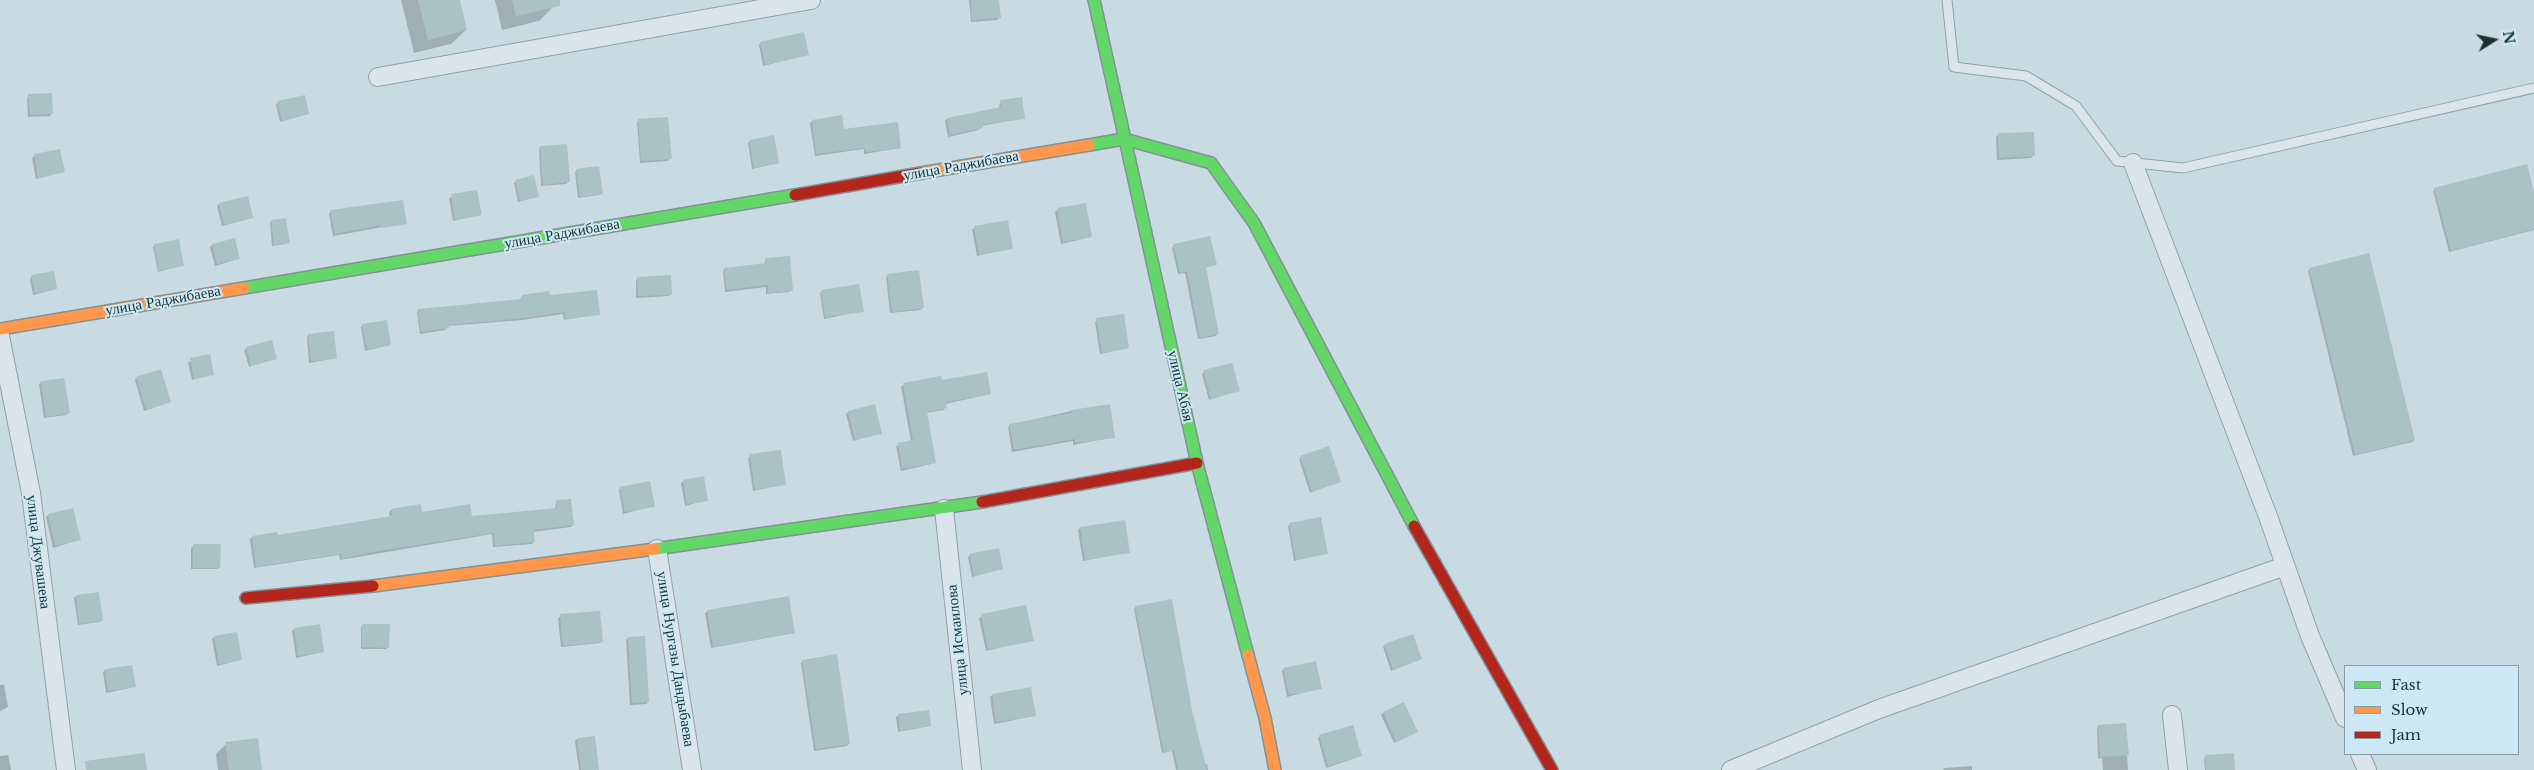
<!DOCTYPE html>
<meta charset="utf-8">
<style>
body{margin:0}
#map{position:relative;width:2534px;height:770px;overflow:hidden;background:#c8dbe3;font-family:"Libre Baskerville",serif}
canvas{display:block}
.legend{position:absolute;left:2344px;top:665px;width:175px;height:90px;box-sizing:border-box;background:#cde8f5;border:1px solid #869fa8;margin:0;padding:6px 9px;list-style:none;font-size:15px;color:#1b3234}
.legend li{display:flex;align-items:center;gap:10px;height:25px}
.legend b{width:25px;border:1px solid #869fa8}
.north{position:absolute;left:2469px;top:15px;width:50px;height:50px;-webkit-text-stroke:4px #cde8f5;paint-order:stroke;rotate:80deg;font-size:14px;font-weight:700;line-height:20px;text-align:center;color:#1b3234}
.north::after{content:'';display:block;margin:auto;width:18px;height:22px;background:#1b3234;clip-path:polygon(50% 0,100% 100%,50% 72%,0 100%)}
</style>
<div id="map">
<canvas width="2534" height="770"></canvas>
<ul class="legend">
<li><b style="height:6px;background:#63d668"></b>Fast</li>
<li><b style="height:6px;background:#ff974d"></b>Slow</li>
<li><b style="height:6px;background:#b3261e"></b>Jam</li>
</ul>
<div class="north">N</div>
</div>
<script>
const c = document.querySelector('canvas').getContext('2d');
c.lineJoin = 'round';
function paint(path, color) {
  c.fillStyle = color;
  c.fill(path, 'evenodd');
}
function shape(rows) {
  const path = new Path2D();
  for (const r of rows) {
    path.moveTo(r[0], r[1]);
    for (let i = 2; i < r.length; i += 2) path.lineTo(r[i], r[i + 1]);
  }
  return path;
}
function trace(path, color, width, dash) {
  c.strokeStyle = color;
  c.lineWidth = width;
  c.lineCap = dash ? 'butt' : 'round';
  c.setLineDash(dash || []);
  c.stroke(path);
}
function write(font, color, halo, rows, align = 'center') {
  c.font = font + ' "Libre Baskerville",serif';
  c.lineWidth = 4;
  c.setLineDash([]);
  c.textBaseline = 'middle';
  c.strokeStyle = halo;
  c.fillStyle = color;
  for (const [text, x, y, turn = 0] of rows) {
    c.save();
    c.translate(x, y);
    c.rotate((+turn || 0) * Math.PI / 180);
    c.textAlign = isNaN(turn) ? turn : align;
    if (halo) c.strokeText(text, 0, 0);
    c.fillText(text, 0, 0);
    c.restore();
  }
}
const shadow = shape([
 [401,0,458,0,466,30,451,44,414,53],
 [495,0,552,0,553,7,539,21,502,30],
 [969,0,998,0,999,18,997,20,971,22],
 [761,43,807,55,763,66,759,45],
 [29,96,52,113,50,116,28,117,27,98],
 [278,102,308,114,280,122,276,105],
 [1000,102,1024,118,981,126,979,130,948,137,945,121,947,119,999,108],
 [639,120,670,158,668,161,640,163,637,122],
 [812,121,843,130,900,148,864,154,864,149,815,156,810,123],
 [1999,134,2033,156,2031,158,1997,160,1996,137],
 [750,141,778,163,752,169,748,143],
 [541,147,568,182,566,184,541,186,539,149],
 [35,155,64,172,36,179,32,158],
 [577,170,601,193,599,195,578,198,575,172],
 [516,181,537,196,518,202,514,183],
 [2435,189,2534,197,2534,230,2449,252,2433,191],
 [476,191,480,215,453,221,449,198],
 [219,204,252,218,222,226,217,206],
 [1058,210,1091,237,1061,244,1055,212],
 [331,212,405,223,333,236,329,214],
 [272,221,289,242,286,244,272,246,270,223],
 [1007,221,1011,248,977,256,972,229],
 [155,245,183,265,158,272,153,247],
 [212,245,238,259,215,266,210,247],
 [1174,245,1215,264,1205,268,1218,333,1216,336,1198,339,1185,273,1178,274,1172,248],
 [766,259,792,290,789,292,766,294,766,287,725,292,723,271,725,269,764,264],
 [2310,269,2414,440,2412,442,2353,456,2308,271],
 [888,275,922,308,920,310,890,313,886,277],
 [32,276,56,289,33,295,30,279],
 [638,278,671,294,669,296,636,298,636,280],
 [822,291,862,311,824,319,820,293],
 [522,296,549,297,598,314,564,320,563,314,522,320,447,326,445,330,420,334,417,312,419,310,520,300],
 [1097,320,1128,348,1100,354,1095,322],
 [363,325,390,345,365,351,361,327],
 [309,335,336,358,309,363,307,337],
 [247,348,276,358,249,367,244,350],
 [209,356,213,374,192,380,188,362],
 [1204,372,1238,390,1209,400,1202,374],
 [137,378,170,402,144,411,135,380],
 [940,378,941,382,990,394,945,404,944,410,926,413,935,463,901,471,896,446,911,442,901,386],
 [41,382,68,413,66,415,44,418,39,385],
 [1071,411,1114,437,1073,445,1073,441,1012,452,1008,427,1010,425],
 [848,412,880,433,853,441,846,414],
 [751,455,785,484,753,491,748,458],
 [1301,457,1339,481,1310,493,1299,459],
 [684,481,707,500,685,506,681,483],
 [621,488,653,506,623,514,619,490],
 [556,502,573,525,571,527,533,532,534,542,532,544,493,547,492,534,340,560,339,555,254,568,250,539,252,537,277,537,390,518,389,512,391,510,471,518,555,510],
 [48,515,79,540,53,548,46,517],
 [1290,524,1327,553,1294,561,1288,526],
 [1080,528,1129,552,1083,561,1078,530],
 [193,546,219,567,217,569,191,569,191,548],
 [970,555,1002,569,972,577,968,557],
 [76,596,102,620,100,622,78,625,74,598],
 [1136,607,1191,710,1205,764,1207,764,1208,770,1176,770,1172,751,1162,753,1134,609],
 [708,611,794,633,711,648,705,613],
 [561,616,602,641,600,643,561,647,558,618],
 [982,616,1032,640,986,651,979,618],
 [363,625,388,647,386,649,361,649,361,627],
 [294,629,323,652,296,658,292,631],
 [214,637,240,660,217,666,212,639],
 [628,638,648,702,646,704,630,705,626,640],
 [1385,645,1421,659,1391,671,1383,647],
 [803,661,849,743,847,746,814,751,801,663],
 [1284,669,1321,688,1287,697,1282,671],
 [105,670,134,687,106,693,103,672],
 [0,685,4,685,8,707,0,711],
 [992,695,1034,716,994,724,990,697],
 [1383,713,1414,734,1394,743,1381,715],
 [899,715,930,726,898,732,896,717],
 [2125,725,2128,770,2103,770,2102,758,2098,759,2097,728,2099,726],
 [1320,736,1361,756,1326,768,1318,738],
 [577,739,598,770,579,770,575,741],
 [226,744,261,770,218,770,216,754],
 [8,755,11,770,0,770,0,756],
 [2206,756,2233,770,2205,770,2204,758],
 [1972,766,1972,770,1943,770,1945,768]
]);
const building = shape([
 [418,0,460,0,467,30,428,40],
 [512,0,560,0,560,6,516,16],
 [971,0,999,0,1001,18,972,20],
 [804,32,809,55,765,65,760,42],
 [52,93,53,114,30,115,28,94],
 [305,95,309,114,282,121,277,101],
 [1022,97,1025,119,982,124,983,128,950,135,947,118,1001,107,1000,100],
 [842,115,844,129,898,122,901,148,866,152,865,148,816,154,812,120],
 [668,117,672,159,641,161,638,119],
 [2034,132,2035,156,1999,158,1998,133],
 [774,135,779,163,754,168,749,140],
 [567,144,570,182,543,185,540,146],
 [60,149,65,172,38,178,34,154],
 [2527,164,2534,192,2534,229,2451,251,2434,188],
 [599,166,603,194,580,197,576,169],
 [534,175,539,197,520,201,515,180],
 [477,190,482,215,455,220,451,194],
 [248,196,253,218,224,225,219,203],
 [403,200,407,224,382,228,381,225,335,234,330,210],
 [1086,203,1092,237,1063,242,1057,208],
 [286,218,290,243,274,245,271,220],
 [1008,220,1013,249,979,255,974,226],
 [1210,236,1217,265,1206,267,1219,334,1200,338,1187,271,1180,273,1173,244],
 [235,238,240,259,217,264,212,244],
 [179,239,184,266,159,271,154,244],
 [2369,253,2415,440,2355,455,2309,268],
 [790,256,793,291,768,293,768,285,727,290,724,268,766,263,765,258],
 [919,270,924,308,892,312,887,274],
 [54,271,57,289,35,293,31,275],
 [671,275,672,295,638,296,637,277],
 [859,284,864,312,825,317,821,290],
 [597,290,600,315,566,319,565,312,525,318,448,325,449,328,421,332,418,309,522,299,522,295,549,291,550,295],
 [1124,314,1129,348,1102,353,1096,318],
 [387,320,391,345,367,350,362,324],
 [334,331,337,359,311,361,308,334],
 [272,340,277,359,251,366,246,347],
 [210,354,214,375,194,379,190,358],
 [1232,363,1240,391,1211,399,1203,370],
 [161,369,171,402,146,410,136,377],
 [987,372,991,394,946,402,947,408,927,412,936,463,902,469,898,443,913,440,903,383,941,376,942,380],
 [64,378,70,413,46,417,41,381],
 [875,404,882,434,855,440,848,411],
 [1110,404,1115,438,1075,443,1075,439,1014,450,1009,424,1071,413,1071,410],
 [1329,446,1341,482,1312,492,1300,456],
 [781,450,786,485,755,490,750,454],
 [704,476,708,501,687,504,683,480],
 [650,481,655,507,625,512,620,487],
 [571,499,574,525,534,530,535,542,495,546,494,533,372,552,342,559,341,554,256,567,252,536,277,532,278,535,392,516,391,509,421,504,422,512,470,504,472,516,557,508,556,500],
 [73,508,81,540,55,546,48,514],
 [1321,517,1328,554,1296,560,1289,523],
 [1125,520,1130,553,1085,560,1080,527],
 [193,544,221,544,220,568,193,568],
 [999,548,1003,569,974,576,969,554],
 [99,592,103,621,79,624,76,595],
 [789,596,795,633,713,647,707,610],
 [1172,599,1192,710,1207,770,1178,770,1174,750,1164,752,1157,718,1135,606],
 [1026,605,1034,641,988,650,981,614],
 [600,611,603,642,563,646,560,614],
 [320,624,324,652,298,656,294,628],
 [362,624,390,624,389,648,362,647],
 [237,632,242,660,219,664,214,636],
 [1413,634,1422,659,1393,670,1384,644],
 [645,636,649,702,632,703,628,637],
 [837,654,850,744,816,749,802,660],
 [1316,661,1322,689,1289,695,1283,668],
 [132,665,136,687,108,691,105,669],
 [1031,687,1036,716,996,722,992,694],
 [1404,702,1418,732,1396,742,1383,712],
 [929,710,931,726,900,731,898,714],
 [2126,723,2129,755,2100,757,2098,725],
 [1353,725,1362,756,1328,766,1319,735],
 [595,736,599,770,581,770,577,738],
 [258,738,262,770,229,770,225,742],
 [145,753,147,770,86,770,85,761],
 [2234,753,2235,770,2206,770,2205,755]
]);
const lane = shape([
 [1947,0,1954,67,2026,76,2076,106,2117,161,2183,168,2534,88]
]);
const street = shape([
 [378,77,811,0],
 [2133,163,2269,519,2310,636,2345,718],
 [0,336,31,493,66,770],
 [944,509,972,770],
 [657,549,692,770],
 [2172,715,2178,770],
 [2360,754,2367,770],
 [1731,770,1879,709,2285,566]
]);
const fast = shape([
 [1094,0,1197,463,1248,655],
 [1089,145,1124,139,1211,163,1254,223,1414,526],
 [244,288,795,195],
 [655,549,982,502]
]);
const slow = shape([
 [921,173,1089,145],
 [0,329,244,288],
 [373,586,655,549],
 [1248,655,1265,718,1275,770]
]);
const jam = shape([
 [795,195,921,173],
 [982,502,1197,463],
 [1414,526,1552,770],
 [246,598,373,586]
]);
const streetNames = [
 ["улица Раджибаева",961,166,-10],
 ["улица Раджибаева",562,234,-10],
 ["улица Раджибаева",163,301,-10],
 ["улица Абая",1180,386,77],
 ["улица Джувашева",38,552,83],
 ["улица Исмаилова",958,640,-96],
 ["улица Нургазы Дандыбаева",675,659,81]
];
paint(shadow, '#0003');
paint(building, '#a9c2c6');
trace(lane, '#92a2a7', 11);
trace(street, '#92a2a7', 20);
trace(fast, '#829297', 14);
trace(slow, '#829297', 14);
trace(jam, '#829297', 14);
trace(lane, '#dae5eb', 9);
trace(street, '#dae5eb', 18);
trace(fast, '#63d668', 11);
trace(slow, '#ff974d', 11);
trace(jam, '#b3261e', 11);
write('15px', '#1b3234', '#cde8f5', streetNames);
</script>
